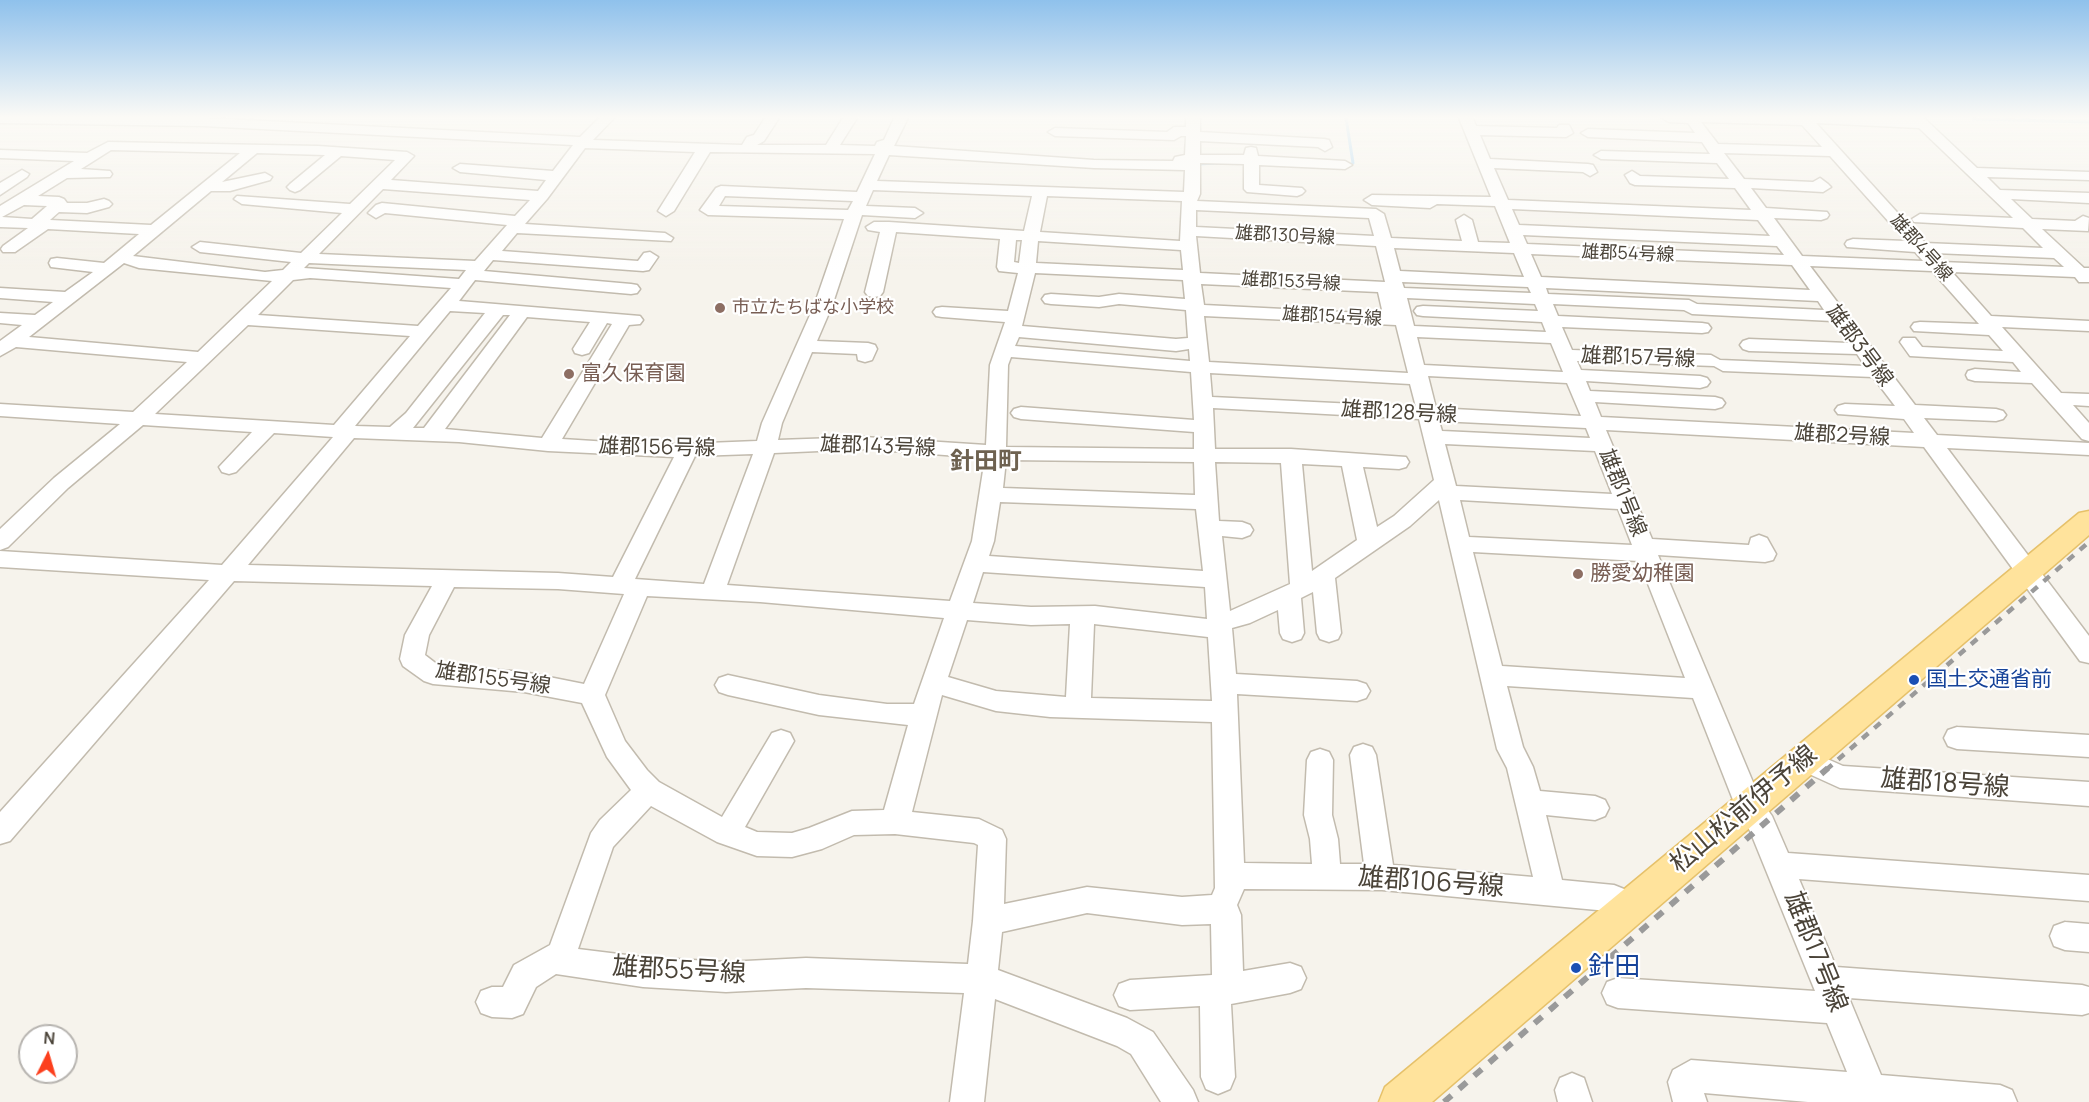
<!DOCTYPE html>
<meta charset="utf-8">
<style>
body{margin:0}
#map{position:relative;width:2089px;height:1102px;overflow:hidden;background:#f6f3ec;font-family:Manrope,sans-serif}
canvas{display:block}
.north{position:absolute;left:18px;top:1024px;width:60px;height:60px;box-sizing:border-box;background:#fff;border:2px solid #b7b4b0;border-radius:50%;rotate:5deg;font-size:16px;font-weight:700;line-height:24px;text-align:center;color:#4b4439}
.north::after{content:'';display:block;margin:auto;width:21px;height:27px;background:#fc3f1d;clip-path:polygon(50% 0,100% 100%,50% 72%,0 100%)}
</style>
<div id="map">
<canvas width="2089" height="1102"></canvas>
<div class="north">N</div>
</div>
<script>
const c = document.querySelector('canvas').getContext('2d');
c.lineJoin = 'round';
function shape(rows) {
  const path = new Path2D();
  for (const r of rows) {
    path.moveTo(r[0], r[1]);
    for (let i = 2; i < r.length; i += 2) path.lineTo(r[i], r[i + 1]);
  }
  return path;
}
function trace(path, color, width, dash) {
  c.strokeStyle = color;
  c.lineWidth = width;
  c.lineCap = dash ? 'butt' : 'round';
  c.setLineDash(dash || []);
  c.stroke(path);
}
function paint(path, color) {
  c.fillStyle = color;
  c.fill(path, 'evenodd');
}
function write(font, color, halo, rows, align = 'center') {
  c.font = font + ' Manrope,"Noto Sans JP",sans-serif';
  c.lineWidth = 4.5;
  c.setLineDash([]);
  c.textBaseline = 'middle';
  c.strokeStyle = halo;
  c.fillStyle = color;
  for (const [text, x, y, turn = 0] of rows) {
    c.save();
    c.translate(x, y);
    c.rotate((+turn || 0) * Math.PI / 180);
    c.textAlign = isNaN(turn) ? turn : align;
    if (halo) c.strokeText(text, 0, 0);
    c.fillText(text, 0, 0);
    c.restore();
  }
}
const stream = shape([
 [1346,118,1353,163,1348,166],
 [1973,119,2089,122],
 [1199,164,1217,163]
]);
const minor = shape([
 [0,118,205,118,580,137,599,118,614,118,593,140,742,145,747,137,754,135,765,118,779,118,764,141,757,145,826,145,843,118,857,118,840,145,875,146,877,142,884,140,894,118,908,118,894,146,1094,160,1173,161,1175,157,1185,155,1186,136,1181,136,1174,140,1055,136,1048,132,1055,128,1167,132,1174,127,1186,127,1186,118,1200,118,1200,132,1324,139,1329,140,1332,147,1325,151,1318,147,1200,141,1200,155,1244,155,1246,148,1251,147,1256,148,1258,156,1345,161,1352,165,1345,169,1259,165,1259,185,1302,188,1305,191,1302,194,1297,196,1247,192,1244,189,1244,164,1200,163,1200,194,1197,201,1376,209,1384,214,1391,238,1462,241,1456,220,1464,215,1472,220,1478,242,1510,243,1495,206,1437,204,1430,208,1372,205,1364,200,1372,195,1491,197,1459,118,1473,118,1476,126,1557,128,1559,125,1569,125,1573,133,1566,137,1480,135,1490,159,1588,164,1593,165,1597,172,1590,176,1583,172,1494,168,1508,200,1751,210,1735,188,1635,185,1630,183,1625,175,1632,171,1640,176,1729,179,1717,163,1601,159,1594,155,1601,151,1710,154,1702,142,1588,137,1581,133,1588,129,1695,133,1688,123,1669,122,1662,118,1924,118,1977,168,2089,172,2089,180,1987,177,2000,190,2089,193,2089,203,2011,199,2032,219,2075,221,2083,216,2089,218,2088,231,2042,229,2084,268,2089,268,2089,282,2079,282,2075,277,1952,272,1991,316,2089,321,2089,331,2002,327,2061,393,2089,394,2089,406,2073,405,2089,423,2089,441,2082,439,2032,383,1975,381,1968,379,1966,375,1968,371,1975,369,2021,372,2013,362,1910,356,1900,342,1903,338,1915,338,1922,347,2003,351,1989,335,1914,331,1911,327,1914,323,1920,322,1979,324,1932,271,1810,266,1915,405,1996,409,2003,411,2006,415,2003,419,1996,421,1924,418,1937,435,2089,443,2089,455,1947,448,2089,636,2089,663,2080,661,1924,447,1606,430,1652,539,1749,545,1751,538,1759,535,1767,538,1776,554,1773,560,1765,562,1658,555,1760,799,1772,816,1788,853,2089,875,2089,901,1799,879,1836,967,2082,985,2089,987,2089,1013,2082,1015,1849,998,1881,1075,2000,1085,2012,1090,2017,1102,1808,1102,1704,1093,1707,1102,1673,1102,1668,1082,1673,1070,1691,1060,1847,1072,1827,1023,1618,1008,1607,1004,1602,993,1607,982,1618,978,1815,991,1750,831,1735,805,1693,698,1507,686,1523,747,1533,767,1540,791,1595,796,1605,800,1609,808,1605,816,1595,820,1546,815,1562,880,1614,885,1624,889,1638,898,1643,908,1638,918,1628,922,1608,911,1382,890,1244,889,1237,905,1241,915,1243,971,1290,963,1301,967,1306,978,1301,989,1290,993,1231,1004,1235,1077,1230,1089,1218,1094,1206,1089,1201,1077,1200,1006,1130,1010,1119,1006,1114,995,1119,984,1130,980,1212,975,1211,924,1182,925,1087,913,1002,932,998,970,1127,1018,1153,1032,1193,1090,1198,1102,1161,1102,1131,1054,1117,1046,995,999,984,1102,950,1102,964,993,806,988,726,992,643,987,556,974,536,987,523,1014,512,1018,492,1017,481,1013,476,1002,481,991,492,987,503,987,514,965,550,945,591,833,600,820,631,790,607,757,582,703,524,692,433,684,424,681,403,666,400,659,405,635,432,586,234,581,10,841,0,844,0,812,209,580,0,567,0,551,222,565,333,437,274,433,236,472,229,474,222,472,219,467,252,432,143,425,68,488,8,547,0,550,0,529,54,478,120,424,0,416,0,404,133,412,187,362,16,347,0,356,0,341,22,325,0,323,0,313,35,315,53,302,0,298,0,288,65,292,93,272,51,267,49,263,51,259,57,258,104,263,139,234,48,229,15,252,3,252,1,249,3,246,28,228,0,227,0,206,74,161,0,158,0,150,87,153,108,142,318,146,407,152,414,156,391,180,538,191,546,180,460,172,453,168,460,164,553,171,573,145,203,126,0,123,0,118],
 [1701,122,1802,125,1822,147,1718,144,1701,122],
 [1816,123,1919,128,2013,218,1920,214,1912,219,1914,222,2023,228,2043,248,1925,243,1816,123],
 [585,148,695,152,658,211,666,216,674,211,710,152,875,154,857,192,721,186,716,188,700,210,708,215,844,219,814,306,762,423,757,441,657,445,562,439,629,325,640,324,643,320,640,316,459,301,475,280,631,294,637,293,640,289,637,285,631,284,484,271,493,260,643,271,649,270,658,257,650,252,644,253,638,261,502,251,517,233,671,241,673,238,665,233,525,224,547,199,585,148],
 [111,150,240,153,151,225,50,220,59,212,87,213,109,207,112,204,109,201,104,199,87,203,67,203,64,199,59,197,38,196,67,178,110,177,112,174,110,171,81,169,111,150],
 [257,153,325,155,290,184,287,187,290,190,295,192,300,190,341,156,395,160,350,204,237,196,234,199,242,204,342,213,301,253,200,242,192,247,200,252,291,262,283,270,265,272,133,256,211,191,230,191,270,180,272,177,265,173,222,182,257,153],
 [1724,153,1830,156,1906,241,1853,239,1847,241,1845,244,1847,247,1915,252,1923,261,1802,256,1774,218,1821,220,1827,218,1829,215,1827,212,1766,208,1751,188,1823,192,1831,187,1828,184,1820,178,1813,182,1744,179,1724,153],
 [889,155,1094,168,1185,170,1184,192,877,181,889,155],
 [383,189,530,200,515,216,382,203,376,205,368,213,376,218,385,213,507,225,475,261,319,254,383,189],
 [873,190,1032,196,1024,231,889,222,874,222,866,227,868,230,880,232,865,292,868,296,874,297,880,296,883,292,896,232,1000,239,997,267,999,271,1018,273,1008,311,942,307,936,308,933,312,936,316,942,317,1005,322,990,365,986,445,864,437,778,440,782,423,812,352,857,354,858,360,865,362,872,360,877,349,875,345,868,343,817,341,832,306,862,215,915,218,923,213,915,208,866,206,873,190],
 [725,196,853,201,848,210,719,206,725,196],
 [1047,196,1182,201,1180,241,1040,232,1047,196],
 [24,205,47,206,32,219,2,217,24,205],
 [1512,209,1758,220,1770,236,1519,225,1512,209],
 [1196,210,1369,218,1374,236,1196,227,1196,210],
 [1523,235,1777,246,1784,255,1527,244,1523,235],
 [1196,236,1376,246,1385,282,1200,273,1196,236],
 [1016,240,1022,240,1019,263,1014,262,1016,240],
 [1038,241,1181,250,1183,270,1036,263,1038,241],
 [1394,248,1514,253,1524,277,1400,271,1394,248],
 [1934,253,2054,258,2064,267,1942,262,1934,253],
 [1531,254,1792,265,1810,290,1541,277,1531,254],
 [124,263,139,268,272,281,198,352,29,337,124,263],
 [309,263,466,270,459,279,304,268,309,263],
 [1035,273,1183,280,1185,299,1119,294,1099,297,1051,294,1045,295,1042,299,1045,303,1051,304,1099,307,1119,304,1186,310,1188,338,1176,339,1022,326,1035,273],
 [310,278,451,288,418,326,258,315,293,280,310,278],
 [1402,282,1528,287,1531,293,1404,288,1402,282],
 [1201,284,1378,292,1383,314,1204,305,1201,284],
 [1546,288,1818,301,1824,310,1697,304,1689,300,1548,294,1546,288],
 [1407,298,1535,304,1538,311,1423,306,1417,307,1414,311,1417,315,1423,316,1542,322,1546,332,1414,326,1407,298],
 [1553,304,1684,310,1692,314,1832,321,1848,343,1749,339,1743,341,1740,345,1743,349,1749,351,1857,354,1865,366,1720,360,1711,355,1572,350,1562,327,1702,333,1708,332,1711,328,1708,324,1702,323,1558,316,1553,304],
 [450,311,485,313,406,413,390,427,355,426,450,311],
 [503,315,510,315,424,428,413,428,503,315],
 [1204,316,1396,325,1408,373,1209,362,1204,316],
 [527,317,590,322,573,349,575,353,582,355,589,353,607,323,612,324,542,438,445,429,527,317],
 [248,325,410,336,334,425,155,414,248,325],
 [1019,337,1176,351,1189,349,1190,361,1015,346,1019,337],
 [1417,337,1551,343,1563,372,1424,365,1417,337],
 [1011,357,1191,372,1194,420,1021,407,1014,409,1011,413,1014,417,1021,419,1194,432,1194,449,1006,447,1008,365,1011,357],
 [1577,361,1714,366,1723,371,1873,377,1895,406,1845,404,1838,406,1835,410,1838,414,1904,419,1914,433,1601,417,1595,402,1715,409,1722,407,1725,403,1722,399,1715,397,1590,391,1586,381,1700,388,1707,386,1710,382,1707,378,1700,376,1581,370,1577,361],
 [1210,373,1410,384,1416,407,1212,397,1210,373],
 [1428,376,1567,383,1581,416,1436,408,1428,376],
 [1213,408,1419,419,1434,480,1394,516,1377,527,1363,467,1399,469,1406,467,1409,462,1406,457,1291,449,1215,449,1213,408],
 [1439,421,1586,428,1590,438,1442,431,1439,421],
 [354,438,459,442,548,451,674,457,613,577,558,573,248,565,354,438],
 [1445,444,1595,451,1612,494,1456,486,1445,444],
 [864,449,985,458,972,541,950,601,727,585,774,453,864,449],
 [753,454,704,584,635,579,695,456,753,454],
 [1006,460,1194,462,1195,495,1003,488,1006,460],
 [1215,462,1281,463,1290,584,1230,611,1222,536,1242,538,1250,535,1253,530,1250,525,1242,522,1219,521,1215,462],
 [1302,464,1342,466,1357,540,1312,571,1302,464],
 [1439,500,1497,749,1507,768,1533,877,1393,865,1376,755,1372,747,1363,744,1354,747,1350,755,1364,864,1340,864,1338,839,1332,815,1333,760,1329,752,1320,749,1311,752,1307,760,1304,815,1310,839,1312,864,1244,863,1237,694,1357,701,1366,698,1370,691,1366,684,1357,681,1236,674,1232,628,1250,623,1278,610,1280,633,1283,639,1292,642,1301,639,1304,633,1301,598,1313,592,1317,633,1320,639,1329,642,1338,639,1341,633,1335,578,1410,526,1439,500],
 [1460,500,1618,509,1632,545,1469,537,1460,500],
 [1000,502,1196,509,1203,571,989,556,994,541,1000,502],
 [1473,552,1639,561,1685,678,1502,666,1473,552],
 [983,572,1205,587,1207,619,1095,606,1031,607,973,603,983,572],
 [454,587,558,589,624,594,584,684,524,672,438,665,425,655,429,635,454,587],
 [647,596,760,602,944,618,914,704,887,704,819,695,728,675,719,678,715,685,719,692,728,695,819,715,908,725,884,810,852,811,809,828,792,833,757,832,745,827,794,741,790,733,781,730,772,733,722,817,659,782,647,770,625,741,605,695,647,596],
 [967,620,1031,625,1070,624,1066,697,996,691,948,677,967,620],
 [1094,624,1208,637,1212,701,1091,698,1094,624],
 [942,695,996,711,1050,717,1212,722,1215,888,1212,895,1182,897,1087,887,1004,904,1006,839,1002,830,979,819,912,812,942,695],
 [651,806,717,842,757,856,792,857,822,849,854,835,895,834,974,843,978,845,973,921,968,964,806,958,726,962,643,957,578,949,613,847,651,806],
 [22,170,29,174,27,177,0,195,0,183,22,170],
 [1957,727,2089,735,2089,757,1957,749,1948,746,1944,738,1948,730,1957,727],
 [1805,749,1843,766,2089,782,2089,806,1840,788,1796,768,1792,760,1796,752,1805,749],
 [2065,922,2089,924,2089,952,2065,950,2054,946,2050,936,2054,926,2065,922],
 [1572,1073,1584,1078,1592,1102,1558,1102,1555,1090,1560,1078,1572,1073]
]);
const major = shape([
 [2089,511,2089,535,1432,1102,1379,1102,1385,1087,2079,513,2089,511]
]);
const railFar1 = shape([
 [1826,770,2089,542]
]);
const rail = shape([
 [1444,1102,1828,768]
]);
const markers = [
 [720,308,6,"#8d6e63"],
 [569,374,6,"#8d6e63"],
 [1578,574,6,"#8d6e63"],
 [1914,680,6,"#1a4fb4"],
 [1576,968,6,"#1a4fb4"]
];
const farStreetnames = [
 ["雄郡130号線",1285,236,3],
 ["雄郡4号線",1921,248,48],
 ["雄郡54号線",1628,254,2],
 ["雄郡153号線",1291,282,3],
 ["雄郡154号線",1332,317,3]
];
const farEducationnames = [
 ["市立たちばな小学校",732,308]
];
const streetNames = [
 ["雄郡3号線",1859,346,53],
 ["雄郡157号線",1638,358,2],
 ["雄郡128号線",1399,413,3],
 ["雄郡2号線",1842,436,3],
 ["雄郡143号線",878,447,2],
 ["雄郡156号線",657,448,1],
 ["雄郡1号線",1622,493,68],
 ["雄郡155号線",493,679,8]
];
const educationNames = [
 ["富久保育園",581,374],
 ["勝愛幼稚園",1590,574]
];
const transitNames = [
 ["国土交通省前",1926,680]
];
const quarterNames = [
 ["針田町",986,462]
];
const nearStreetnames = [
 ["雄郡18号線",1945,784,4],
 ["松山松前伊予線",1744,810,-40],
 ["雄郡106号線",1431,883,4],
 ["雄郡17号線",1815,952,68],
 ["雄郡55号線",679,971,3]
];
const nearTransitnames = [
 ["針田",1588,968]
];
trace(stream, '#a9d4f2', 3);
trace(minor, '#c2bbae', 3);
trace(major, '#e6c16a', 3);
paint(minor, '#fff');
paint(major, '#ffe39c');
trace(railFar1, '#9a9a9a', 4.5, [8, 8]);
trace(rail, '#9a9a9a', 6, [10, 10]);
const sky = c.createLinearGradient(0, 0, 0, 272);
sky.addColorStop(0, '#8fc1ec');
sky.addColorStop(0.43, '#fbfaf6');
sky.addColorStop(1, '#fbfaf600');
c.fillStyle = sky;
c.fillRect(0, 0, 2089, 272);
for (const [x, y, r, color] of markers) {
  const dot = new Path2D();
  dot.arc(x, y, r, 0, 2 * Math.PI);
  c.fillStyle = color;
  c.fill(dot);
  trace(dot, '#fff', 2);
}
write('18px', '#4b4439', '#fff', farStreetnames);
write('18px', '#785e54', '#fff', farEducationnames, 'left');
write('21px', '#4b4439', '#fff', streetNames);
write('21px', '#785e54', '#fff', educationNames, 'left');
write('21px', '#164399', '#fff', transitNames, 'left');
write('bold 24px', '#6e6250', '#fff', quarterNames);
write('26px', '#4b4439', '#fff', nearStreetnames);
write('26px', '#164399', '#fff', nearTransitnames, 'left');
</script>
